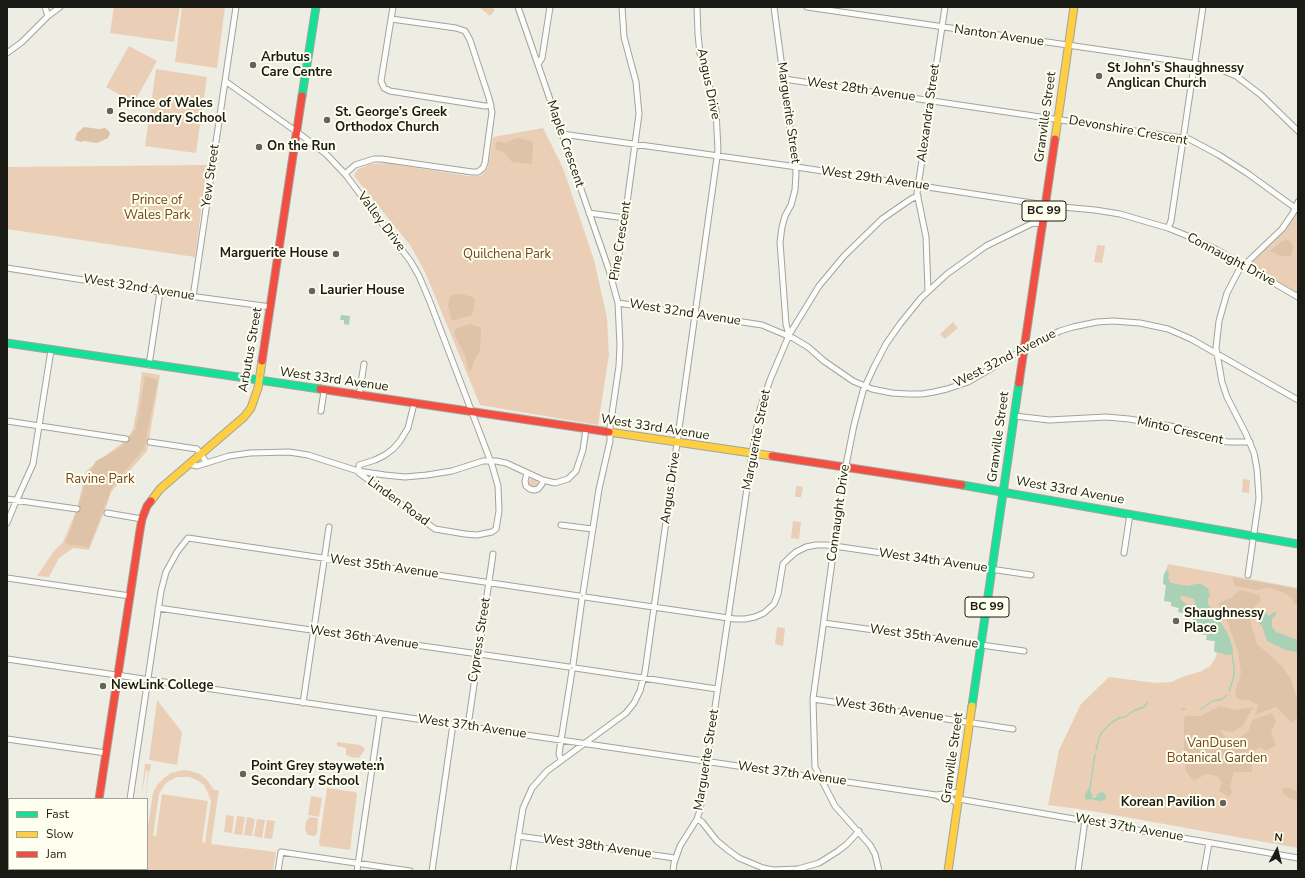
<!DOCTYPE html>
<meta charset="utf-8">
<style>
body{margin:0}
#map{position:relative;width:1305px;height:878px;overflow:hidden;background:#edede4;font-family:"Nunito Sans",sans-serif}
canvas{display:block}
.frame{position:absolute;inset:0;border:8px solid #1b1b15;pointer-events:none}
.legend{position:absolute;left:8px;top:798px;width:140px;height:72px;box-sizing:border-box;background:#feffee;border:1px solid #a3a497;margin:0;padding:5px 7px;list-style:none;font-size:12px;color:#1b1b15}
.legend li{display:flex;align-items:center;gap:8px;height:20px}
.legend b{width:20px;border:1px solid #a3a497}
.north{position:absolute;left:1257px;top:830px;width:40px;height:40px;-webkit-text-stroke:3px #feffee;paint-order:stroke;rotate:7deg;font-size:11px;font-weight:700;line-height:16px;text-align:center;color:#1b1b15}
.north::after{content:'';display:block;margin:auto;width:14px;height:18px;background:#1b1b15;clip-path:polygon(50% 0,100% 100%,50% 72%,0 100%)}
</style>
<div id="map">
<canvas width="1305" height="878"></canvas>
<div class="frame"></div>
<ul class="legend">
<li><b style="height:5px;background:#16e098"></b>Fast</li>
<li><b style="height:5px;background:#ffcf43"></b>Slow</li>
<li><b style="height:5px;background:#f24e42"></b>Jam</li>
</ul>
<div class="north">N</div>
</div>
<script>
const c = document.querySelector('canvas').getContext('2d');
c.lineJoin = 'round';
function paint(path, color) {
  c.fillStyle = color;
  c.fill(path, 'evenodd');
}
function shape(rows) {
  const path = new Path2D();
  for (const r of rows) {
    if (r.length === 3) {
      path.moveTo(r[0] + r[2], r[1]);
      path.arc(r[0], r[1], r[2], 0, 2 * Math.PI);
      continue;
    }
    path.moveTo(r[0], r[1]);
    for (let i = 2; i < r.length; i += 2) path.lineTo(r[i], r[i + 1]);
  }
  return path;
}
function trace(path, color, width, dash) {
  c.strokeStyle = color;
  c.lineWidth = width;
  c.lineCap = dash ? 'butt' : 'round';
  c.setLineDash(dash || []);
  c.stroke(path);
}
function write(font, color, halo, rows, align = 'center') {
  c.font = font + ' "Nunito Sans",sans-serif';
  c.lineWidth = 4;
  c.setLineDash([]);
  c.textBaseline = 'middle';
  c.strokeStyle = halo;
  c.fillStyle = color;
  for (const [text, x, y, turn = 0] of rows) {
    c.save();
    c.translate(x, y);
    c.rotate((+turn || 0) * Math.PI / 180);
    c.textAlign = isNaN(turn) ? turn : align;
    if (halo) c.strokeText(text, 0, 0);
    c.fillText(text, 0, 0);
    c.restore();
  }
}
const green = shape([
 [114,7,180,7,174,42,110,33],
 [182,7,225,7,217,68,175,62],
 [479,7,491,7,495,10,490,16],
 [129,46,157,61,134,103,106,87],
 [156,69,207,77,196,153,145,146],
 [543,128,563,168,594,260,607,318,609,355,598,425,480,405,425,272,410,245,354,176,358,169,366,166,370,164,387,163,468,176,480,176,485,172,488,167,493,137],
 [207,165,195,257,7,229,7,167],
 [1296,214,1298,214,1298,293,1253,267,1251,263,1252,261,1260,252,1271,244,1284,231],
 [1097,245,1105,246,1102,263,1094,262],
 [953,322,958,328,945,339,940,334],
 [142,372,160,375,147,451,111,492,106,508,89,550,73,548,59,558,49,577,37,576,54,551,63,542,77,509,86,471,127,439,133,429,138,403],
 [533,483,4.5],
 [1243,479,1250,480,1249,493,1242,492],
 [796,486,803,487,801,497,795,497],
 [793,521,801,522,799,539,791,538],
 [1168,564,1298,588,1298,848,1086,810,1048,805,1059,750,1081,704,1109,677,1156,683,1171,682,1182,677,1202,671,1210,666,1215,659,1217,653,1214,650,1215,641,1206,640,1207,635,1199,634,1199,631,1192,630,1193,618,1185,616,1185,613,1178,612,1179,608,1171,606,1171,602,1164,601,1166,585,1163,584,1164,574,1165,573],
 [777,627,785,628,783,646,775,644],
 [157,700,182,732,177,765,149,760],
 [337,742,360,745,365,749,359,758,351,757,346,755,346,748,337,746],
 [145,764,151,764,150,771,149,771,145,799,148,771,146,770,141,799],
 [183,770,191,771,200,774,207,780,214,790,219,790,211,844,276,852,273,871,127,871,127,869,147,869,147,833,153,793,157,785,164,778,171,773],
 [177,777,189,777,197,780,204,785,208,793,211,802,210,807,205,843,202,842,208,801,162,794,156,836,153,836,159,794,165,784,169,781],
 [327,788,355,792,357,794,350,850,320,846,319,843],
 [311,796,322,798,319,817,308,815],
 [226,815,234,816,232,833,224,832],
 [237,816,245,817,242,835,234,834],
 [247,817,255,819,252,836,244,835],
 [310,817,317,818,318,819,317,834,314,836,308,835,305,830,306,821],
 [257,819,265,820,262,838,254,836],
 [267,820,275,821,272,839,264,838]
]);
const forest = shape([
 [84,127,99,129,105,128,109,131,110,134,108,138,97,143,84,141,81,142,75,140,77,133],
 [519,138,532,141,533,144,532,164,512,162,504,152,498,151,495,147,497,141,506,143,514,139],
 [1287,239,1294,246,1291,256,1280,256,1270,251,1281,242],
 [455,294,465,295,473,297,475,299,473,312,471,316,460,318,455,321,451,319,448,304,451,296],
 [469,324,480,327,481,330,480,351,475,359,470,372,468,370,466,358,454,333,456,329],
 [145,376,158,380,144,449,113,485,89,547,65,544,71,528,88,475,96,461,121,447,136,429],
 [1232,577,1298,589,1298,605,1294,604,1292,598,1284,593,1274,589,1267,588,1256,590,1235,586],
 [1240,590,1259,595,1261,601,1253,608,1250,621,1257,644,1281,665,1291,679,1295,693,1298,699,1298,716,1292,723,1276,707,1255,715,1258,705,1248,700,1237,699,1235,692,1241,673,1238,652,1229,626,1218,603,1231,598],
 [1220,706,1234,710,1253,707,1243,726,1232,732,1220,730,1225,737,1237,741,1249,730,1252,720,1272,713,1276,721,1271,733,1276,745,1266,751,1260,747,1253,752,1250,759,1252,766,1252,772,1234,772,1230,787,1232,792,1229,797,1219,791,1222,782,1217,776,1206,774,1194,781,1186,772,1184,757,1184,719,1186,716,1200,716],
 [1285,787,1298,791,1298,801,1292,799,1284,795,1282,790]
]);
const water = shape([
 [341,315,350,316,349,325,344,324,344,320,340,320],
 [1166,570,1169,572,1168,578,1171,583,1188,586,1196,584,1201,584,1208,588,1210,596,1208,598,1208,604,1227,632,1232,645,1233,651,1232,654,1228,655,1215,652,1214,650,1215,641,1206,640,1207,635,1199,634,1199,631,1192,630,1193,618,1185,616,1185,613,1178,612,1179,608,1171,606,1171,602,1164,601,1166,585,1163,584,1164,574,1165,573],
 [1181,596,1185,596,1194,599,1195,604,1192,606,1189,606,1182,601,1180,598],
 [1264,611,1269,616,1274,612,1276,612,1276,615,1272,619,1272,627,1276,632,1298,640,1298,652,1286,650,1267,641,1262,626,1259,623,1260,617],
 [1089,787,1093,798,1096,798,1097,794,1102,792,1105,794,1106,796,1105,800,1101,801,1091,799,1086,800,1085,799,1085,795]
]);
const stream = shape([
 [1229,691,1233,680,1234,674,1234,668,1232,654],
 [1182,709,1185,709],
 [1201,709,1213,701,1222,699,1227,695],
 [1103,731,1111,723,1119,718,1125,717,1133,711,1144,707,1148,702],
 [1096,750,1099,738,1102,732],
 [1090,788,1095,754]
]);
const street = shape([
 [45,7,48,16],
 [393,7,381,81,384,88,390,91,485,106,491,105],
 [518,7,609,270,618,303,620,345,619,366,610,427,610,441,599,489,583,593],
 [807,7,1191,63],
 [7,53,22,42,48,16,60,7],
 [1195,61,1203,7],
 [538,64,542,58,550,7],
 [1196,64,1222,70,1236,76,1248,85,1261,95,1298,131],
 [784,79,1189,139,1219,155,1247,173,1298,210],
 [225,81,297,132,326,154,345,174,411,262,419,276,430,302,492,465,498,486,499,511,496,529,492,532,477,535,465,534,435,529,359,473,359,465,375,460,385,455,393,449,400,441,408,428,414,404],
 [562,134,790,166,1052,206,1095,210,1120,214,1168,228,1190,237,1217,250,1298,297],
 [345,174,355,165,374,159,382,159,472,172,478,172,483,168,485,163,492,112,489,98,470,40,465,31,456,28,391,19],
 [589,213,625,218],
 [1168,228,1171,221,1194,66],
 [7,268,160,292,271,307],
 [613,281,616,273,625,218,639,114,636,82,624,37,622,7],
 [928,291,926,237,917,193,945,7],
 [193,297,236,7],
 [618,303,762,325,793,338,808,347,824,361,853,381,872,389,892,393,908,394,922,394,934,392,947,389,968,382,1033,344,1060,331,1073,327,1097,322,1113,321,1140,323,1168,329,1191,339,1298,400],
 [789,335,819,286,844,256,882,219,911,199,918,196],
 [149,365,160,292],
 [359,396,364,364],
 [321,411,324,391],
 [1015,416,1049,420,1106,417,1129,419,1176,427,1213,439,1228,442,1250,442],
 [7,421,126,439],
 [150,442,197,449,207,463],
 [189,464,197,466,229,456,250,453,289,452,308,455,358,471,385,475,405,477,427,475,452,471,483,461,496,461,506,463,543,480,555,483,568,479,576,471,583,450,586,429],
 [527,473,525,481,526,486,530,489,534,490,538,489,542,484,543,480],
 [7,499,77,509],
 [107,513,142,519],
 [7,523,14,506,33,464,51,350],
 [561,525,592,529],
 [1124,553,1130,514],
 [1248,575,1259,498,1257,469,1254,453,1246,434,1227,397,1222,382,1216,348,1219,321,1227,293,1239,270,1282,229,1293,213,1298,202],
 [7,578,130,596],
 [585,597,735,619,745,619,755,617,764,613,774,604,778,594,783,564,789,558,796,552,806,547,816,545,826,545,841,547,1031,575],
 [158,608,569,667],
 [824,623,1024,651],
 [7,659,936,795,942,798,952,800,958,804],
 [573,665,582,599],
 [575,668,717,689],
 [813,699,1013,729],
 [303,703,329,527],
 [468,726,493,554],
 [7,739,106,753],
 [561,760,559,754,560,747,572,671],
 [936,795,960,792],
 [130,799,161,591,166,572,177,552,188,538,579,596],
 [959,799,1298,858],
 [7,812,9,812],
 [697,819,702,822,717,841,728,850,739,858,763,868,764,870],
 [518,836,675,858],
 [763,868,774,870,798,869,819,863,838,851,847,844,859,831],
 [119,871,119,869],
 [278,871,281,852,410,871],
 [357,871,380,714],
 [432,871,453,724],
 [513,871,523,808,532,788,547,771,626,713,634,703,640,691,645,672,718,150,716,110,700,54,698,34,697,7],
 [673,871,674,863,680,846,697,819,700,810,752,454,760,409,770,380,789,335,786,324,780,242,782,227,785,216,791,205,795,190,796,173,774,7],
 [879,871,875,854,870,845,835,806,815,767,813,699,844,475,854,425,863,391,874,367,886,344,900,324,921,298,947,274,986,246,1033,223,1042,224],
 [1078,871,1085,820],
 [1204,871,1209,843]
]);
const fast = shape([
 [302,96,316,7],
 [7,343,320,389],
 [962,485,1298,544],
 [972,706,1019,383],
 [89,869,89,871]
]);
const slow = shape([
 [1055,139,1074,7],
 [609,432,772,456],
 [151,501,160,489,244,417,251,408,258,388,262,361],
 [948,871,972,706]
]);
const jam = shape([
 [262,361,302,96],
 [1019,383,1055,139],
 [320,389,609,432],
 [772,456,962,485],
 [99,799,140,530,142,519,147,506,151,501]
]);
const markers = [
 [253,65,4,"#64645d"],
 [1099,76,4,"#64645d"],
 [110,111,4,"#64645d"],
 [327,120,4,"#64645d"],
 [259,147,4,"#64645d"],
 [336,254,4,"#64645d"],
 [312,291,4,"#64645d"],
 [1176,621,4,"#64645d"],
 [103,686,4,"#64645d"],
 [243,774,4,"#64645d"],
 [1223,803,4,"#64645d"]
];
const shields = [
 [1044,211,44],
 [987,607,44]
];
const shieldNames = [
 ["BC 99",1044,211],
 ["BC 99",987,607]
];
const streetNames = [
 ["Nanton Avenue",999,36,8],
 ["Angus Drive",708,84,78],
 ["West 28th Avenue",861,90,8],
 ["Marguerite Street",788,113,82],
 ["Alexandra Street",929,113,-82],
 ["Granville Street",1046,117,-82],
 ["Devonshire Crescent",1128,131,10],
 ["Maple Crescent",565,144,71],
 ["Yew Street",211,176,-82],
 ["West 29th Avenue",875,179,8],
 ["Valley Drive",381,222,53],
 ["Pine Crescent",621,241,-81],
 ["Connaught Drive",1231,260,28],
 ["West 32nd Avenue",139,288,9],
 ["West 32nd Avenue",685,313,9],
 ["Arbutus Street",251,350,-80],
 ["West 32nd Avenue",1005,359,-27],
 ["West 33rd Avenue",334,380,8],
 ["West 33rd Avenue",655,428,9],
 ["Minto Crescent",1180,431,13],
 ["Granville Street",999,437,-82],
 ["Marguerite Street",757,440,-79],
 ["Angus Drive",671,488,-82],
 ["West 33rd Avenue",1070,491,10],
 ["Linden Road",398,502,36],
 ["Connaught Drive",839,513,-82],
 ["West 34th Avenue",933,561,8],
 ["West 35th Avenue",384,567,8],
 ["West 35th Avenue",924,637,8],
 ["West 36th Avenue",364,638,8],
 ["Cypress Street",480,640,-81],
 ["West 36th Avenue",889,710,8],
 ["West 37th Avenue",472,727,8],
 ["Granville Street",953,758,-82],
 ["Marguerite Street",707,760,-81],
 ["West 37th Avenue",792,774,8],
 ["West 37th Avenue",1129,828,10],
 ["West 38th Avenue",597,847,8]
];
const poiNames = [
 ["Arbutus",261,58],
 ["Care Centre",261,73],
 ["St John's Shaughnessy",1107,69],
 ["Anglican Church",1107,84],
 ["Prince of Wales",118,104],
 ["Secondary School",118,119],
 ["St. George’s Greek",335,113],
 ["Orthodox Church",335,128],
 ["On the Run",267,147],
 ["Marguerite House",328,254,"right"],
 ["Laurier House",320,291],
 ["Shaughnessy",1184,614],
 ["Place",1184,629],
 ["NewLink College",111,686],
 ["Point Grey stəywəte:n̓",251,767],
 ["Secondary School",251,782],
 ["Korean Pavilion",1215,803,"right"]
];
const parkNames = [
 ["Prince of",157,201],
 ["Wales Park",157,216],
 ["Quilchena Park",507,255],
 ["Ravine Park",100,480],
 ["VanDusen",1217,744],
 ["Botanical Garden",1217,759]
];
paint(green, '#eacfb6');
paint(forest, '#dec3a9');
paint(water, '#a8d1b6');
trace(stream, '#a8d1b6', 1.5);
trace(street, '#a3a39c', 7);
trace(fast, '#a3a39c', 9);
trace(slow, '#a3a39c', 9);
trace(jam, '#a3a39c', 9);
trace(street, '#fcfcfb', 5);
trace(fast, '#16e098', 7);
trace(slow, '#ffcf43', 7);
trace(jam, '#f24e42', 7);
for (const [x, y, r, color] of markers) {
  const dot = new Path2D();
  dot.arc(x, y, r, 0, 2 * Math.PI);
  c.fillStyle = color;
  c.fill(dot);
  trace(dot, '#feffee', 1.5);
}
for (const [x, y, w] of shields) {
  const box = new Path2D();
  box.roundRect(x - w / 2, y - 10, w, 20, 3);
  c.fillStyle = '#feffee';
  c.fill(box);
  trace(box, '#1b1b15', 1);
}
write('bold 12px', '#1b1b15', null, shieldNames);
write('13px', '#1b1b15', '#feffee', streetNames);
write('bold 13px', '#1b1b15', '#feffee', poiNames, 'left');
write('13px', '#76451a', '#feffee', parkNames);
</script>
